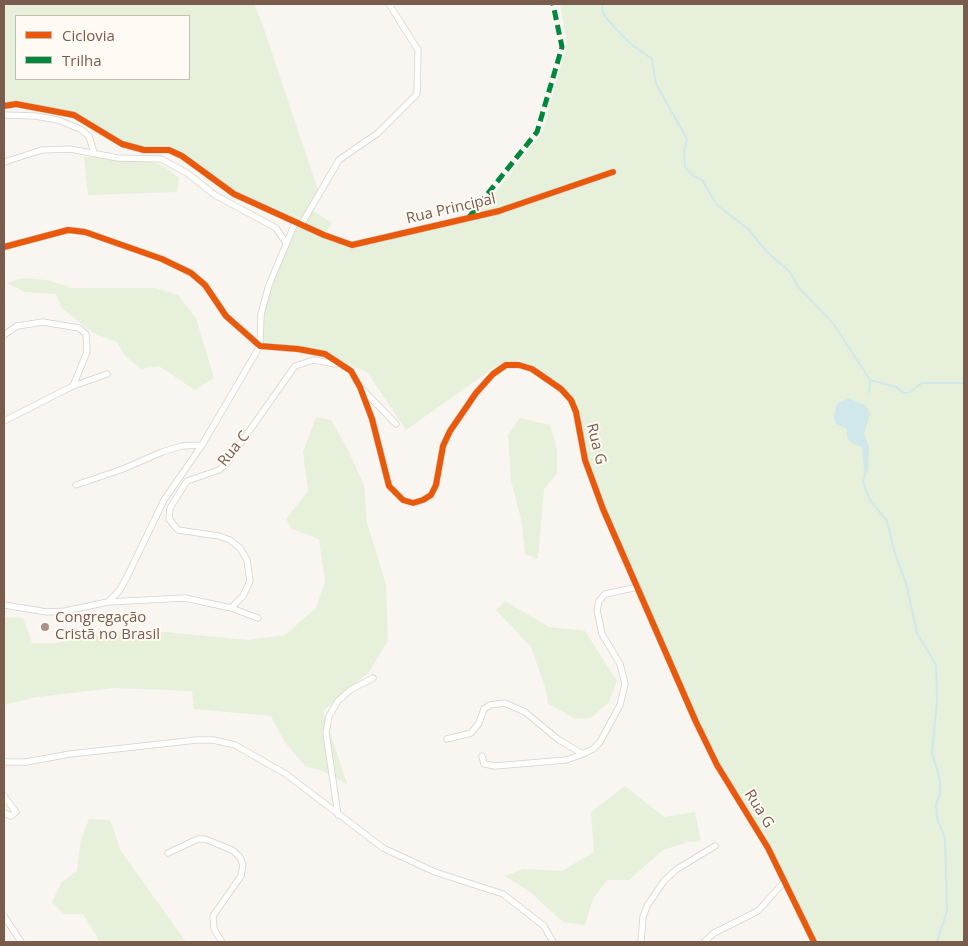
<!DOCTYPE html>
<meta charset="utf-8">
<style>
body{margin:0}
#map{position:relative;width:968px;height:946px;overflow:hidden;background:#f9f5f0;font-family:"Open Sans",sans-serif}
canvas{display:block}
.frame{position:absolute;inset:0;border:5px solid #7a5c4d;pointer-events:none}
.legend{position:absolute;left:15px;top:15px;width:175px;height:65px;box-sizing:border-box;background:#fffaf3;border:1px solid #cabbb1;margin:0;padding:6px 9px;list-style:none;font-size:15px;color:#7a5c4d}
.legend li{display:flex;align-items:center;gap:10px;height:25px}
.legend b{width:25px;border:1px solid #cabbb1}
</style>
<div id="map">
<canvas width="968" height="946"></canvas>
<div class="frame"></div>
<ul class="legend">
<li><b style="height:6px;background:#e8590c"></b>Ciclovia</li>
<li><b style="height:6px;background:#00873e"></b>Trilha</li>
</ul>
</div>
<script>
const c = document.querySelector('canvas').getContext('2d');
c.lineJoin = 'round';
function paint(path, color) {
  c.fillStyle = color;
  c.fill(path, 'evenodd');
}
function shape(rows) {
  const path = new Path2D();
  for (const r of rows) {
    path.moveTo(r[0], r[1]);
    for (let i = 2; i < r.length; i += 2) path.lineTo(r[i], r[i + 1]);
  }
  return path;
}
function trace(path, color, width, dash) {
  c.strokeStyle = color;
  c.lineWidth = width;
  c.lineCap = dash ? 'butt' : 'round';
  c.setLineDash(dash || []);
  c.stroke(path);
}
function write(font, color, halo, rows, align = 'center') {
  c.font = font + ' "Open Sans",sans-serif';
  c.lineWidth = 4;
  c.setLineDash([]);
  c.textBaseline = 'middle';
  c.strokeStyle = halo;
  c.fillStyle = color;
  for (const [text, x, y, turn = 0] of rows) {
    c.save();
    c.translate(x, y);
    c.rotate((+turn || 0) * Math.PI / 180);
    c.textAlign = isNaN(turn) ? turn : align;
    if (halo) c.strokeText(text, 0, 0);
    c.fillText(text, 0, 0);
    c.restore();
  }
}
const green = shape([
 [4,4,254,4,262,23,317,187,320,190,310,209,332,223,324,235,352,245,467,219,485,206,543,131,567,43,560,4,964,4,964,942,813,942,784,882,717,765,585,460,571,400,520,360,495,367,406,430,367,372,325,354,260,346,261,314,295,223,234,194,169,150,144,150,122,144,74,115,16,104,4,106],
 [16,16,189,16,189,79,16,79],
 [84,157,136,157,155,163,166,168,179,178,177,192,88,195],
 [22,278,47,280,72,288,156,288,178,295,196,318,214,378,195,390,159,366,141,369,125,356,117,342,93,333,62,308,56,294,25,292,7,283],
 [316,417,331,420,348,450,364,485,367,523,386,584,388,641,369,672,323,711,347,784,320,770,305,766,284,741,271,716,194,709,192,691,115,688,37,697,4,705,4,617,23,618,32,643,55,643,133,629,248,640,285,635,316,608,325,582,319,539,292,529,286,519,308,491,303,452],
 [520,418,550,425,557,449,557,474,544,489,538,559,525,554,522,523,511,481,508,435],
 [505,601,549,627,585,631,617,681,609,702,591,718,576,719,548,704,546,690,531,647,496,610],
 [625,786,664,817,695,812,701,841,688,842,663,850,629,880,607,880,593,899,585,925,563,922,530,892,505,876,523,869,562,871,594,852,591,812],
 [89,819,110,820,121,851,186,942,100,942,83,914,64,914,52,902,61,883,77,871,81,840]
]);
const water = shape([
 [848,398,866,406,870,414,864,434,869,447,868,473,864,470,862,447,851,443,847,437,847,429,835,423,834,417,837,404]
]);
const stream = shape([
 [602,4,603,14,615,28,631,44,652,59,656,84,687,139,684,153,685,167,693,176,702,180,717,205,748,229,767,252,790,272,798,287,833,323,870,380,869,392],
 [870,380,896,387,904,393,910,392,922,383,964,383],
 [866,470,863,482,870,500,887,521,895,554,906,583,917,633,936,665,937,701,932,753,940,780,940,794,936,804,937,818,945,839,947,911,937,942]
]);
const street = shape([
 [4,106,16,104,74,115,122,144,144,150,169,150,182,156,234,194,324,235,352,245,499,211,613,172],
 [4,115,35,116,58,120,80,129,89,136,94,153],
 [4,162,42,150,70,149,118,158,161,159,187,173,215,195,276,228,286,243],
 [301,225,339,160,378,133,417,94,418,50,389,4],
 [4,247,68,230,85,232,162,259,191,273,205,285,226,316,260,346,298,349,325,354,351,371,360,387,372,419,389,486,403,500,413,503,423,500,431,495,436,485,443,446,450,431,476,393,493,374,506,365,519,365,532,369,561,389,571,400,576,412,585,460,603,509,696,722,717,765,768,848,814,942],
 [4,335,17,326,43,322,79,328,86,334,87,352,73,386],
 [361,388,396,424],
 [4,421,73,386,107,374],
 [76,485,123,469,162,452,182,446,202,445],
 [108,602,119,591,126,579,164,500,202,445,260,346,261,314,269,285,295,223],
 [4,605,47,612,65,611,108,602,185,598,231,608,258,618],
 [231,608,243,596,250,581,247,560,240,548,230,540,219,536,178,530,169,519,170,508,187,481,219,470,226,464,295,366,314,360,335,364],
 [447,739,471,733,479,723,484,709,490,705,505,703,525,712,559,740,583,754,593,749,600,742,620,705,625,684,620,664,602,634,597,610,599,601,605,594,638,587],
 [482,756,484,764,495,766,566,760,583,754],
 [4,762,26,762,70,754,197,740,213,740,235,745,286,774,383,848,435,872,503,894,544,926,553,942],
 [4,796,16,812,11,816,4,813],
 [338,815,326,733,329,716,338,701,350,690,373,678],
 [168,853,198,839,205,839,232,850,240,857,243,865,241,876,213,916,214,929,222,942],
 [4,916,21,942],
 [641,942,643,917,647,906,664,881,677,869,715,846],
 [704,942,714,933,758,911,784,882]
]);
const quiet = shape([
 [469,217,537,132,562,47,553,4]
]);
const cycleway = shape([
 [4,106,16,104,74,115,122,144,144,150,169,150,182,156,234,194,324,235,352,245,499,211,613,172],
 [4,247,68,230,85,232,162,259,191,273,205,285,226,316,260,346,298,349,325,354,351,371,360,387,372,419,389,486,403,500,413,503,423,500,431,495,436,485,443,446,450,431,476,393,493,374,506,365,519,365,532,369,561,389,571,400,576,412,585,460,603,509,696,722,717,765,768,848,814,942]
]);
const markers = [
 [45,627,5,"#a69286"]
];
const streetNames = [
 ["Rua Principal",451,209,-13],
 ["Rua G",596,444,76],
 ["Rua C",234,449,-51],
 ["Rua G",759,809,58]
];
const poiNames = [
 ["Congregação",55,618],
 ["Cristã no Brasil",55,635]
];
paint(green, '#e7f0db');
paint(water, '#d0e8ea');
trace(stream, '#d0e8ea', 2);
trace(street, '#d7d1cb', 7);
trace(street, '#fefefd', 5.5);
trace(quiet, '#00873e', 5, [10, 5]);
trace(cycleway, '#e8590c', 6);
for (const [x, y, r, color] of markers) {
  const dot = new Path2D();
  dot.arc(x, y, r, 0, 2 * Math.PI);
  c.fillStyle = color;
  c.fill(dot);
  trace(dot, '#fffaf3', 2);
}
write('15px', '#7a5c4d', '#fffaf3', streetNames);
write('15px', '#7a5c4d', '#fffaf3', poiNames, 'left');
</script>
